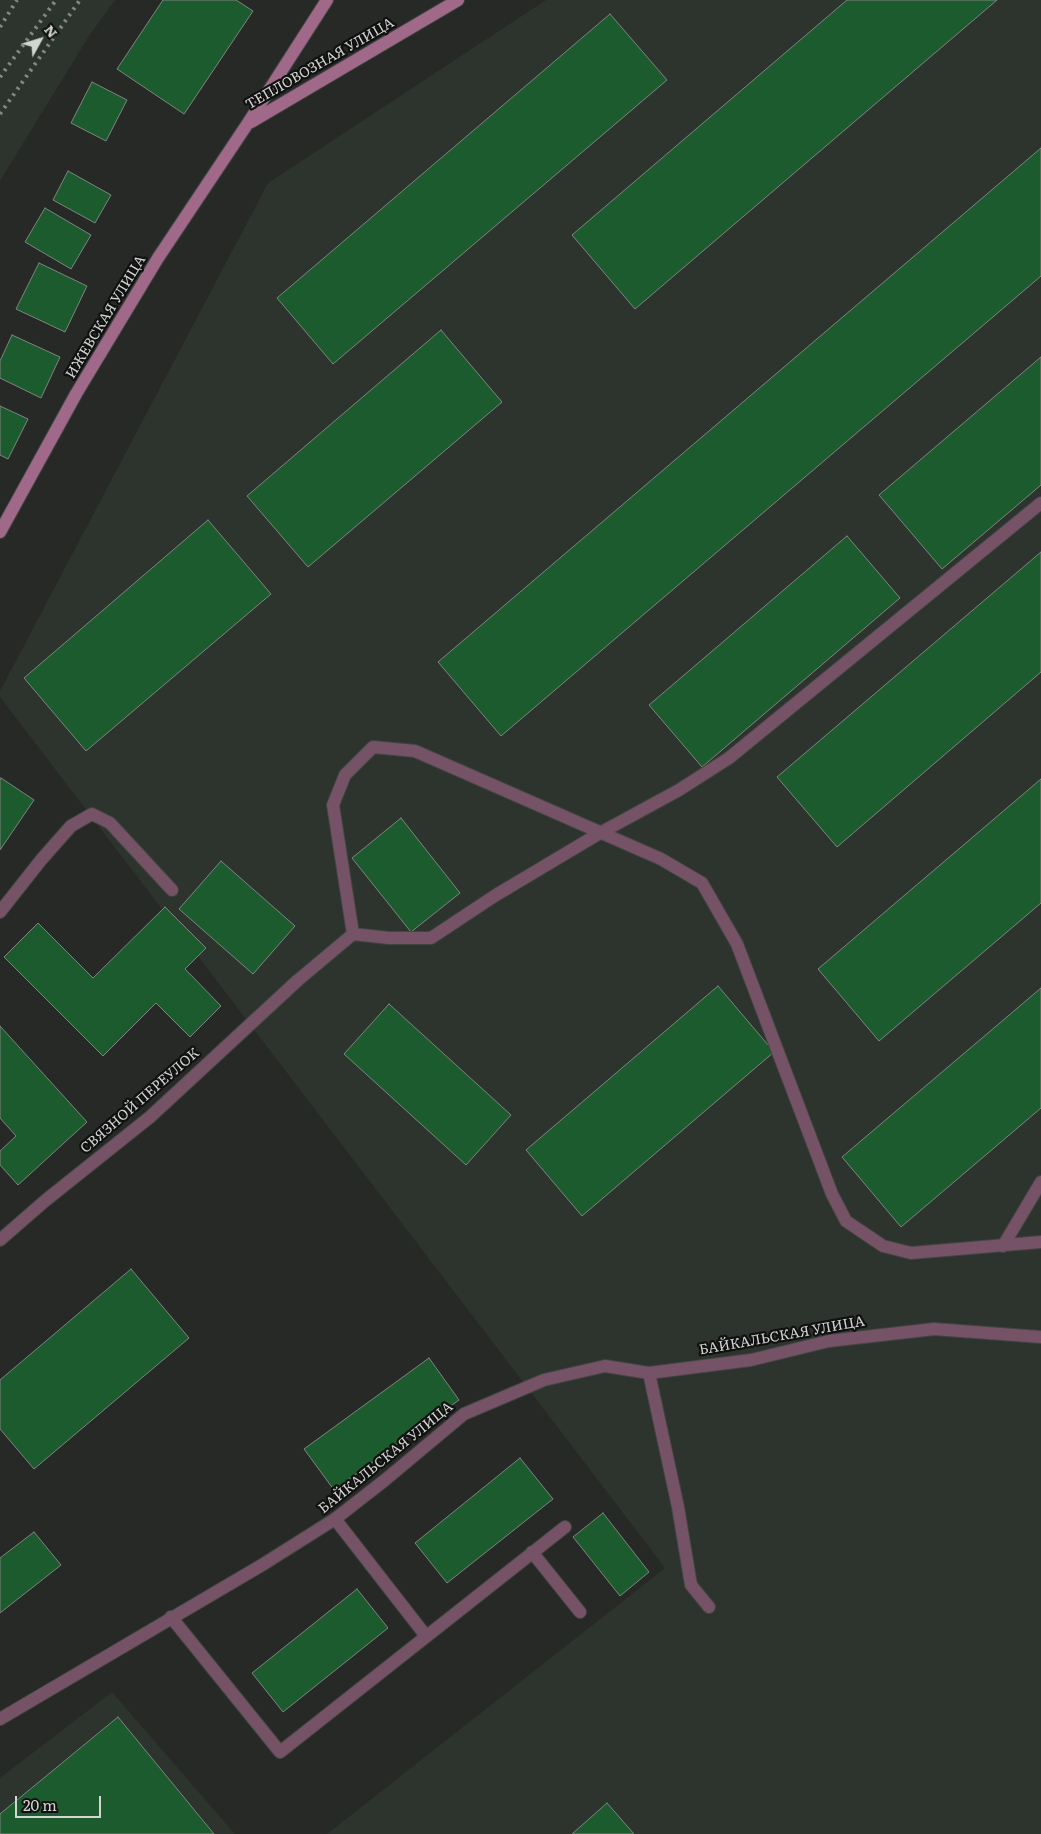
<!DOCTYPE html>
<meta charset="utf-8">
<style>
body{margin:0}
#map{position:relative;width:1041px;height:1834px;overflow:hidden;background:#262926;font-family:Literata,serif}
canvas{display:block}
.north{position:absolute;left:15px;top:15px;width:50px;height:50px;-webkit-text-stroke:4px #101110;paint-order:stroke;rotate:51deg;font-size:14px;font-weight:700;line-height:20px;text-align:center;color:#d3d5d3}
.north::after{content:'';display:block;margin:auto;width:18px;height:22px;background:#d3d5d3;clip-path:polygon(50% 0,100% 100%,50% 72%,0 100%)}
.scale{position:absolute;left:15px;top:1796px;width:86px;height:22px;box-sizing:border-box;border:2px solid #d3d5d3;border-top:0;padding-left:6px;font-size:15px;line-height:18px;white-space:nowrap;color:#d3d5d3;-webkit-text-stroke:4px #101110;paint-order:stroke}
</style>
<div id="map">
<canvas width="1041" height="1834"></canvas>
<div class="north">N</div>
<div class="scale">20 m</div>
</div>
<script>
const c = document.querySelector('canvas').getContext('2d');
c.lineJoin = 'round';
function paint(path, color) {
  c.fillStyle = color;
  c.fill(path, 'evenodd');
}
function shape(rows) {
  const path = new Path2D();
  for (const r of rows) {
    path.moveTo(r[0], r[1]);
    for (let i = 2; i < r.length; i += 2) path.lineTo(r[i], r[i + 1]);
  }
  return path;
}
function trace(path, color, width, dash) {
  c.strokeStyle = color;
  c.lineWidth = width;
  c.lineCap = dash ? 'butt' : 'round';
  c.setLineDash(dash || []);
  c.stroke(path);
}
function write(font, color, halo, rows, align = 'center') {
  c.font = font + ' Literata,serif';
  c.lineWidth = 4.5;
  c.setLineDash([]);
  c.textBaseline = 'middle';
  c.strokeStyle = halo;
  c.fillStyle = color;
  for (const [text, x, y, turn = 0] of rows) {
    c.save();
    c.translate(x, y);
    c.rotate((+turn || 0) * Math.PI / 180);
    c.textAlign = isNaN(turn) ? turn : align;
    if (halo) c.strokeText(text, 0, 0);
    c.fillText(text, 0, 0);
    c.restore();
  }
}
const built = shape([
 [0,0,115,0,89,36,0,181],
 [546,0,1041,0,1041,1834,327,1834,665,1568,0,697,0,691,268,183],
 [112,1692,235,1834,0,1834,0,1778]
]);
const building = shape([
 [163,0,236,0,253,11,184,114,117,69,163,0],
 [847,0,997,0,635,309,572,235,847,0],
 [610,14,667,80,333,364,277,298,610,14],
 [92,82,127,100,106,141,71,123,92,82],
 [1041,148,1041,276,501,736,438,662,1041,148],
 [68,171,111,195,95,223,53,200,68,171],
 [45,208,91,235,71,269,25,242,45,208],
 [39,263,87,286,65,332,16,309,39,263],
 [441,330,502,402,308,567,247,496,441,330],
 [12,335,60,357,41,398,0,378,0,361,12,335],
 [1041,357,1041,485,942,569,879,495,1041,357],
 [0,406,28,419,8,459,0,455,0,406],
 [208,520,271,594,86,751,24,678,208,520],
 [847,536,900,598,702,767,649,705,847,536],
 [1041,552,1041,672,837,847,777,777,1041,552],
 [1,778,34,800,0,850,0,780,1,778],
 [1041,779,1041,903,879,1041,818,969,1041,779],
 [401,818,460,893,411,932,352,858,401,818],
 [221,861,295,926,253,974,179,909,221,861],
 [165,907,206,948,185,969,221,1006,190,1037,156,1003,103,1056,4,957,38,923,93,978,165,907],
 [718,986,774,1052,582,1216,526,1150,718,986],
 [1041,988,1041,1108,901,1227,842,1157,1041,988],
 [389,1004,511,1115,466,1165,344,1054,389,1004],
 [0,1026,87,1122,18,1185,0,1165,0,1151,16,1136,0,1118,0,1026],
 [131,1269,189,1338,34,1469,0,1429,0,1380,131,1269],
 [429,1358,459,1400,334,1490,304,1449,429,1358],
 [520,1458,553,1499,447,1583,415,1543,520,1458],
 [603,1513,649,1572,620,1596,573,1537,603,1513],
 [34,1532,61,1565,0,1613,0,1558,34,1532],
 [357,1589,388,1628,283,1712,252,1673,357,1589],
 [118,1717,214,1834,0,1834,0,1814,118,1717],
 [607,1803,634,1834,572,1834,607,1803]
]);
const lane = shape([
 [0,912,41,860,71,826,92,814,110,823,172,890],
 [353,934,333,805,345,775,373,747,415,751,661,859,702,883,737,944,832,1194,846,1221,883,1246,911,1253,1041,1242],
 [297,981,353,934,389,938,431,938,496,895,600,833,679,790,729,758,1041,503],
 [1003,1246,1041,1182],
 [649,1373,678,1507,691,1585,709,1607],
 [335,1519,426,1636],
 [532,1552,580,1612],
 [171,1617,280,1752,565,1527]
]);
const street = shape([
 [0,1240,46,1200,150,1117,297,981],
 [0,1719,262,1565,335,1519,385,1480,464,1414,544,1380,605,1366,649,1373,751,1360,829,1341,934,1329,1041,1337]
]);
const secondary = shape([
 [251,122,458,0],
 [0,532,76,394,158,258,248,123,327,0]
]);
const rail = shape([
 [0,27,17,0],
 [0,77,56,0],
 [0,114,80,0]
]);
const streetNames = [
 ["ТЕПЛОВОЗНАЯ УЛИЦА",320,64,-30],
 ["ИЖЕВСКАЯ УЛИЦА",106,317,-59],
 ["СВЯЗНОЙ ПЕРЕУЛОК",140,1101,-41],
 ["БАЙКАЛЬСКАЯ УЛИЦА",782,1336,-10],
 ["БАЙКАЛЬСКАЯ УЛИЦА",386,1458,-39]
];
paint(built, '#2c342d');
paint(building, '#1c5b2d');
trace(building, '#808481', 1);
trace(lane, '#424542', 14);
trace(street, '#424542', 14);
trace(secondary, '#424542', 14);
trace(lane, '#765266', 12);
trace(street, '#765266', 12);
trace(secondary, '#a16989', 12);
trace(rail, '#858785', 4, [2.5, 5]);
write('14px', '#d3d5d3', '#101110', streetNames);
</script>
